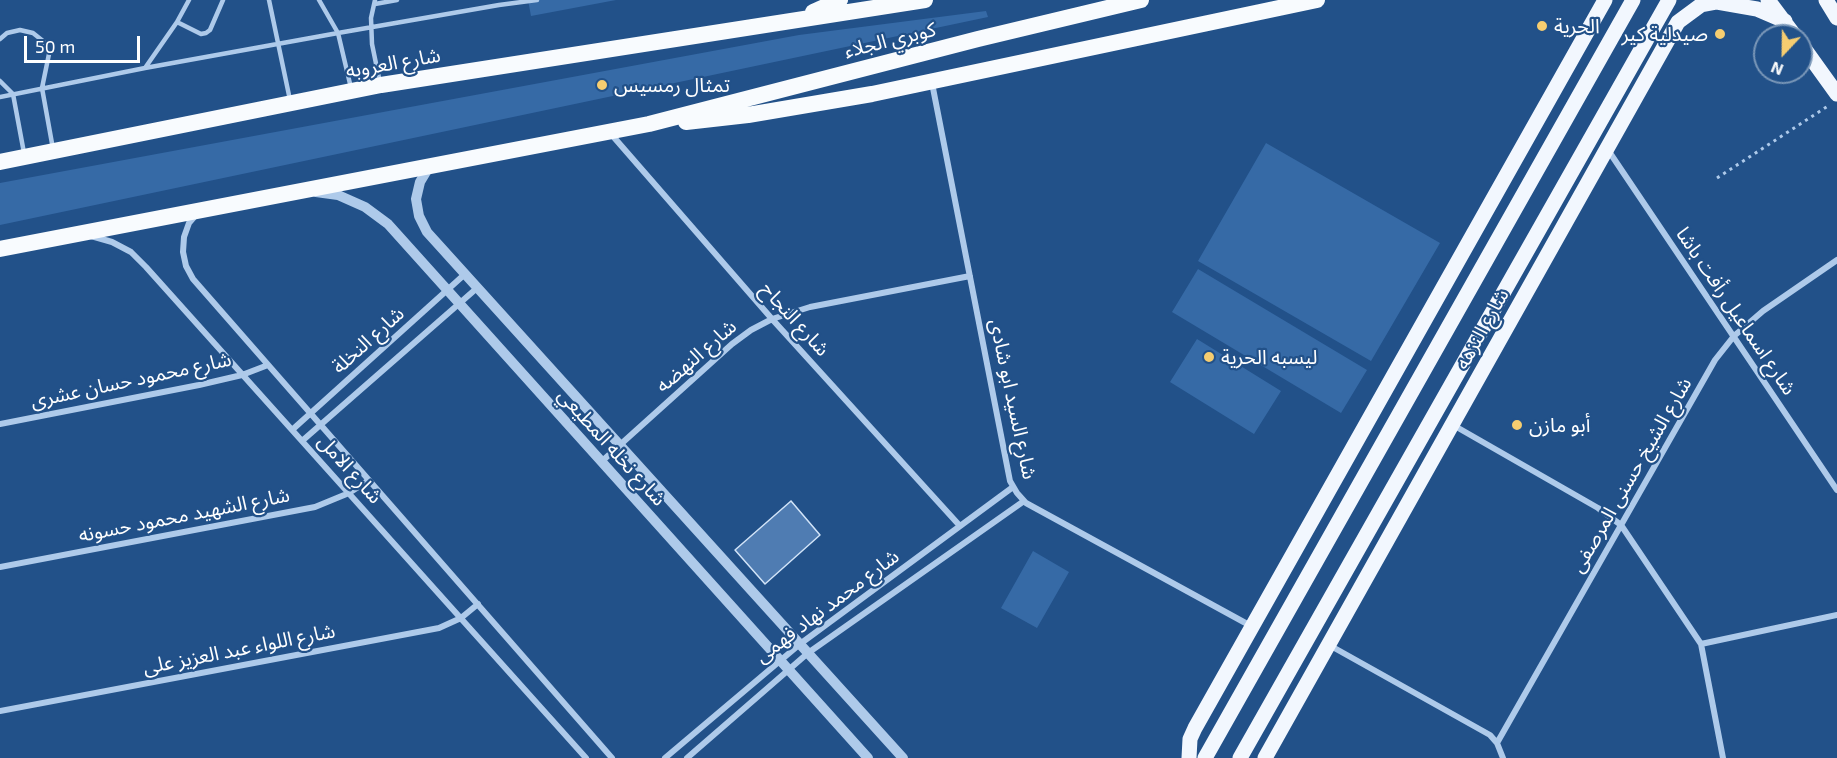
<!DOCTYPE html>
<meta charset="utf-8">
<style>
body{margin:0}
#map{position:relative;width:1837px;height:758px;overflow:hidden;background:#225189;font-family:"Exo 2",sans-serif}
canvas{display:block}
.north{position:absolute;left:1753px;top:24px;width:60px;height:60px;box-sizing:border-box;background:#225189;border:2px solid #7a97b8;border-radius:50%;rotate:202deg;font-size:16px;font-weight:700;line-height:24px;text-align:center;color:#fff}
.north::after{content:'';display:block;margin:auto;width:21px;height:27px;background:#f6cd70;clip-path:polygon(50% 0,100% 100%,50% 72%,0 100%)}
.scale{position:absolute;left:24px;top:36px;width:116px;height:27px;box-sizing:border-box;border:3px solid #fff;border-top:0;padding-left:8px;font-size:18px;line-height:21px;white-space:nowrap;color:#fff;-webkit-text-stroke:4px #225189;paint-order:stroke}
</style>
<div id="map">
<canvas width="1837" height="758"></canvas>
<div class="north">N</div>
<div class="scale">50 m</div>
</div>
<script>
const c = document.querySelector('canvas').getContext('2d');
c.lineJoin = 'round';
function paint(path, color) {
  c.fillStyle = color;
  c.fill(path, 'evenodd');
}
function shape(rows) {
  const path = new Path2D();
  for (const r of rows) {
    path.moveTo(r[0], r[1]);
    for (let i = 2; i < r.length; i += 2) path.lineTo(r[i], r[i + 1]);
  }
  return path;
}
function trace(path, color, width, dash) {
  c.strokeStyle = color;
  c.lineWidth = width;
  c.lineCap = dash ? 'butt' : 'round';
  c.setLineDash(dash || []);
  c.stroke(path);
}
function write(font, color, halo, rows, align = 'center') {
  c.font = font + ' "Exo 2","Noto Sans Arabic",sans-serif';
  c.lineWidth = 4.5;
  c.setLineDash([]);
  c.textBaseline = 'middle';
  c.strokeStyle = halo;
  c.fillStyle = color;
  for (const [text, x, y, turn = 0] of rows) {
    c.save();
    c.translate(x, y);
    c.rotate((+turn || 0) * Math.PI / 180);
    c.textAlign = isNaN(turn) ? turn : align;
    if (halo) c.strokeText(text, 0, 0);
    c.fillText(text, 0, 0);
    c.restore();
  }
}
const green = shape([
 [528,0,616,0,531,16],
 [986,11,988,17,0,225,0,183,799,35],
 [1266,143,1440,243,1371,361,1198,261],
 [1198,269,1367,370,1341,413,1172,312],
 [1197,339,1281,391,1254,434,1170,382],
 [1033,551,1069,572,1037,628,1001,608]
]);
const building = shape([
 [791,501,820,535,765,584,735,550,791,501]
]);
const path = shape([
 [1717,178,1828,106]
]);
const service = shape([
 [269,0,290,100],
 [319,0,338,33,351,88],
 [375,0,371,18,372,44,380,83],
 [375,4,397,0],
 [177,22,201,34,206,33,210,30,223,0],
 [0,39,7,33,20,30,33,33,43,41,49,54,42,88,53,149],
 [145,68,177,22,189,0],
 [0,81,13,94,24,153],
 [0,97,145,68,338,33,499,5,537,0]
]);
const minor = shape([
 [932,83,1010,481,1017,493,1026,503,1251,626],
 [611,134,772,319,960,526],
 [1608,150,1837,490],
 [195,216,189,223,184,237,183,252,186,266,193,279,612,758],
 [91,236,112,242,131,252,146,267,586,758],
 [0,424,199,385,242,375,268,365],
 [1453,425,1598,508,1621,525,1701,644,1723,758],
 [292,430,465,274],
 [302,441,477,288],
 [601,462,732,344,751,330,772,319,810,307,970,276],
 [0,567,315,507,349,493,369,480],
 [1701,644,1837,615],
 [1329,645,1490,735,1497,743,1503,758],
 [0,711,439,628,461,618,478,604],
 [1497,743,1715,360,1734,336,1763,311,1837,260],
 [665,758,800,644,1013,487],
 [687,758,808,653,1024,501]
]);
const tertiary = shape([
 [429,167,420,182,416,199,419,216,427,232,903,758],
 [316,192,338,195,365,207,388,224,868,758]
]);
const primary = shape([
 [1768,0,1795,36],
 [1826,0,1837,18],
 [1801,44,1837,94],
 [1189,758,1190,739,1195,728,1605,0],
 [1205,758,1633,0],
 [1240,758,1669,0],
 [1265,758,1678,22,1701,5,1717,2,1757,9,1785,21]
]);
const trunk = shape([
 [813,12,840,0],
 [686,122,748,115,872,94,1317,0],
 [0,162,381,85,925,0],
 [0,249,649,124,978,39,1141,0]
]);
const markers = [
 [1542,26,6,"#f6cd70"],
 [1720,34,6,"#f6cd70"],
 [602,85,6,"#f6cd70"],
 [1209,357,6,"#f6cd70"],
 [1517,425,6,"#f6cd70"]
];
const poiNames = [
 ["الحرية",1554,26],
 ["صيدلية كير",1708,34,"right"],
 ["تمثال رمسيس",614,85],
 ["ليسبه الحرية",1221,357],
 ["أبو مازن",1529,425]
];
const streetNames = [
 ["كوبري الجلاء",890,40,-14],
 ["شارع العروبه",393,63,-10],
 ["شارع اسماعيل رأفت باشا",1736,311,56],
 ["شارع النجاح",795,319,48],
 ["شارع النزهه",1482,329,-61],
 ["شارع النخلة",368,340,-42],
 ["شارع النهضه",696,356,-41],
 ["شارع محمود حسان عشرى",131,380,-12],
 ["شارع السيد ابو شادى",1013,399,78],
 ["شارع نخله المطيعي",612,447,48],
 ["شارع الامل",350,469,48],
 ["شارع الشيخ حسنى المرصفى",1631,475,-60],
 ["شارع الشهيد محمود حسونه",184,515,-11],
 ["شارع محمد نهاد فهمى",827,606,-37],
 ["شارع اللواء عبد العزيز على",239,649,-11]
];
paint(green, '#366aa6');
paint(building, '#4f7cb2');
trace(building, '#d2e4f8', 1.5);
trace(path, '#aecaea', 3, [3, 4.5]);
trace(service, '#aecaea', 4.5);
trace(minor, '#aecaea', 6);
trace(tertiary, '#aecaea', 10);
trace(primary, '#f2f7fe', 15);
trace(trunk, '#f8fbfe', 16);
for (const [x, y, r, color] of markers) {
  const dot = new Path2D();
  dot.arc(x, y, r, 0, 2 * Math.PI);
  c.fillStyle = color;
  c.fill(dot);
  trace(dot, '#225189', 2);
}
write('20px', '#fff', '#225189', poiNames, 'left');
write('20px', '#fff', '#225189', streetNames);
</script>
